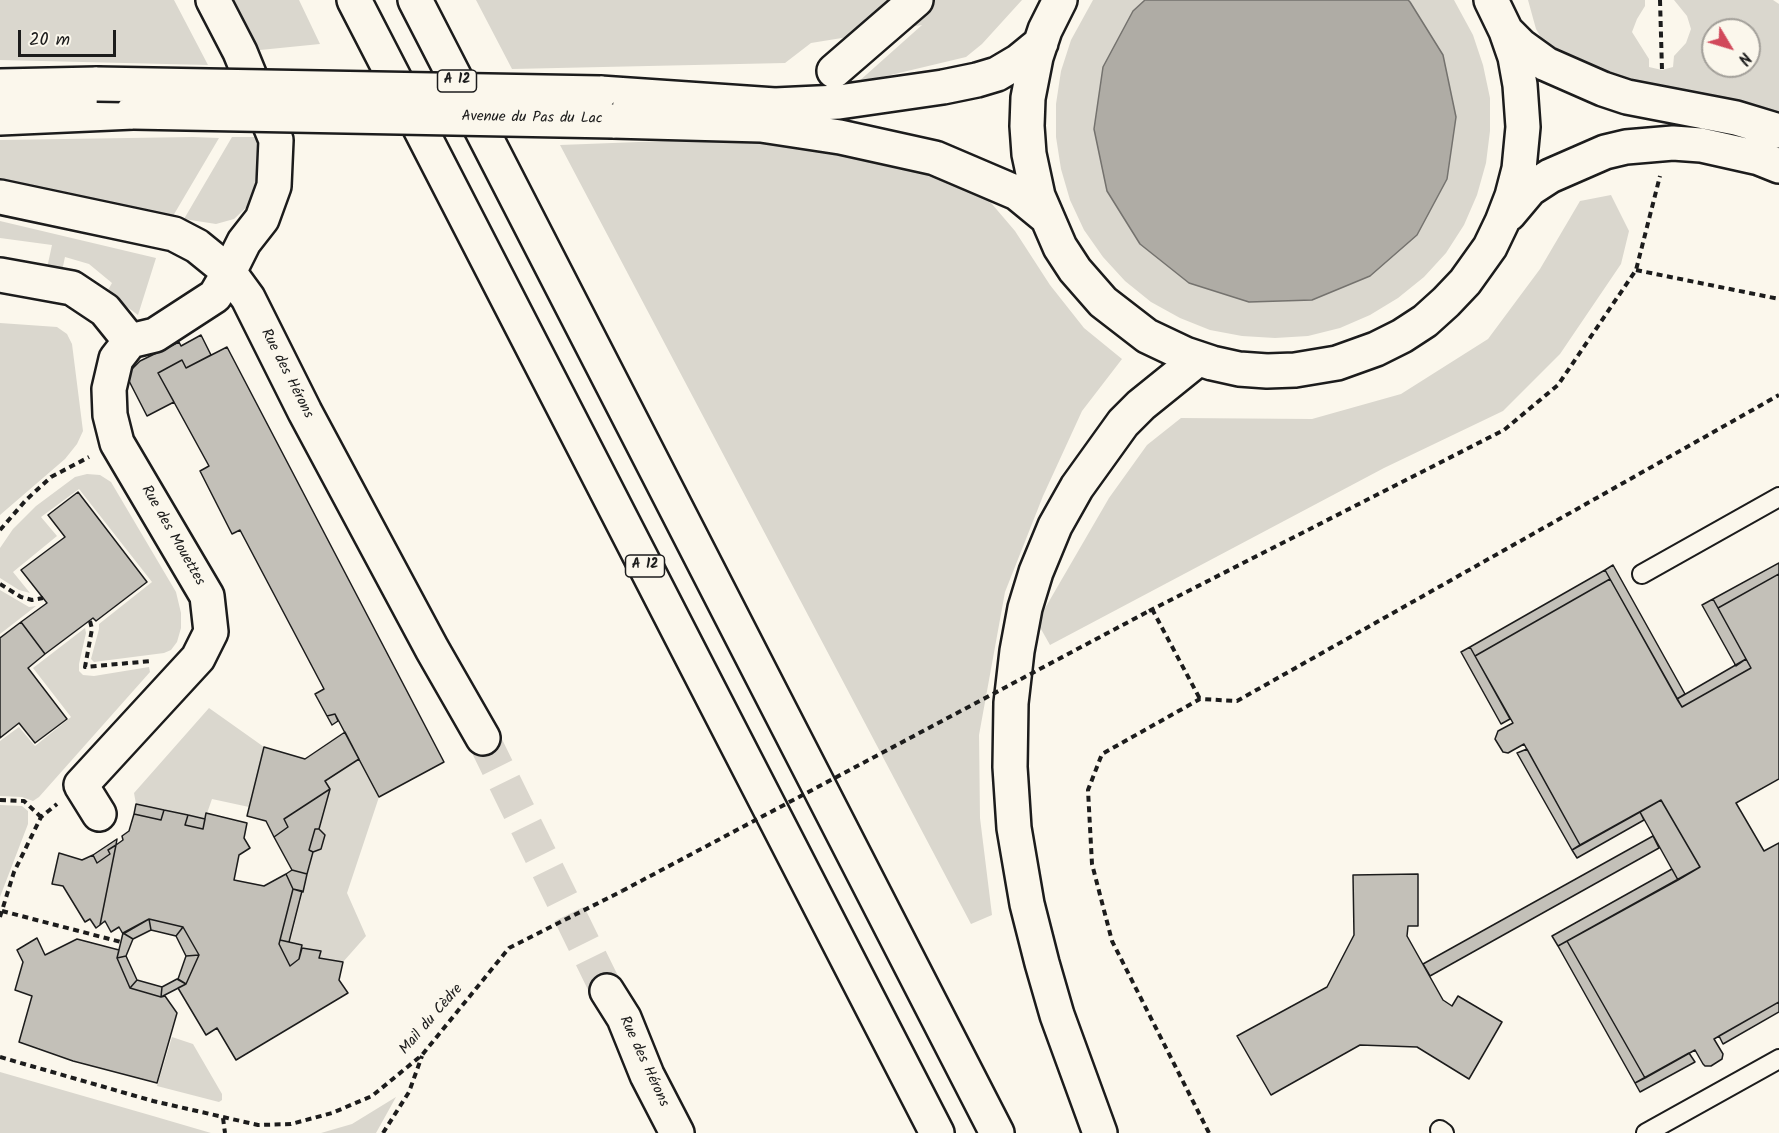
<!DOCTYPE html>
<meta charset="utf-8">
<style>
body{margin:0}
#map{position:relative;width:1779px;height:1133px;overflow:hidden;background:#fbf7ec;font-family:Kalam,sans-serif}
canvas{display:block}
.north{position:absolute;left:1701px;top:18px;width:60px;height:60px;box-sizing:border-box;background:#fbf7ec;border:2px solid #a29f99;border-radius:50%;rotate:128deg;font-size:16px;font-weight:700;line-height:24px;text-align:center;color:#1c1c1c}
.north::after{content:'';display:block;margin:auto;width:21px;height:27px;background:#d1495b;clip-path:polygon(50% 0,100% 100%,50% 72%,0 100%)}
.scale{position:absolute;left:18px;top:30px;width:98px;height:27px;box-sizing:border-box;border:3px solid #1c1c1c;border-top:0;padding-left:8px;font-size:18px;line-height:21px;white-space:nowrap;color:#1c1c1c;-webkit-text-stroke:4px #fbf7ec;paint-order:stroke}
</style>
<div id="map">
<canvas width="1779" height="1133"></canvas>
<div class="north">N</div>
<div class="scale">20 m</div>
</div>
<script>
const c = document.querySelector('canvas').getContext('2d');
c.lineJoin = 'round';
function paint(path, color) {
  c.fillStyle = color;
  c.fill(path, 'evenodd');
}
function shape(rows) {
  const path = new Path2D();
  for (const r of rows) {
    path.moveTo(r[0], r[1]);
    for (let i = 2; i < r.length; i += 2) path.lineTo(r[i], r[i + 1]);
  }
  return path;
}
function trace(path, color, width, dash) {
  c.strokeStyle = color;
  c.lineWidth = width;
  c.lineCap = dash ? 'butt' : 'round';
  c.setLineDash(dash || []);
  c.stroke(path);
}
function write(font, color, halo, rows, align = 'center') {
  c.font = font + ' Kalam,sans-serif';
  c.lineWidth = 6;
  c.setLineDash([]);
  c.textBaseline = 'middle';
  c.strokeStyle = halo;
  c.fillStyle = color;
  for (const [text, x, y, turn = 0] of rows) {
    c.save();
    c.translate(x, y);
    c.rotate((+turn || 0) * Math.PI / 180);
    c.textAlign = isNaN(turn) ? turn : align;
    if (halo) c.strokeText(text, 0, 0);
    c.fillText(text, 0, 0);
    c.restore();
  }
}
const green = shape([
 [0,0,174,0,208,65,0,60],
 [234,0,299,0,320,44,260,50],
 [476,0,1022,0,982,44,966,57,857,83,922,25,811,43,785,63,512,69],
 [1093,0,1145,0,1133,11,1107,191,1140,244,1189,283,1417,235,1447,179,1456,117,1408,0,1454,0,1473,35,1483,65,1490,98,1490,131,1486,163,1477,195,1464,225,1446,253,1424,277,1398,298,1370,315,1340,328,1308,336,1275,338,1242,336,1210,330,1180,318,1151,302,1125,281,1103,257,1084,230,1070,200,1061,169,1056,137,1056,104,1061,71,1071,40],
 [1528,0,1645,0,1645,6,1637,19,1632,32,1649,59,1649,67,1662,70,1673,67,1674,56,1686,43,1691,29,1687,16,1674,0,1773,0,1779,4,1779,114,1694,93,1614,84,1547,48,1536,29],
 [1713,30,1749,30,1749,66,1713,66],
 [193,137,219,138,173,216,0,182,0,140],
 [232,137,258,137,259,165,250,204,234,219,216,224,184,219],
 [770,137,915,164,986,197,1015,231,1050,285,1084,328,1122,359,1082,411,1043,496,1005,592,979,735,980,818,992,915,971,924,560,145],
 [1611,195,1629,231,1621,264,1560,354,1503,411,1384,468,1050,645,1037,622,1109,498,1147,445,1181,418,1312,419,1401,394,1488,339,1540,269,1580,201],
 [0,221,156,258,138,315,107,292,112,283,89,264,65,257,62,271,47,268,52,245,0,238],
 [0,323,57,327,67,334,72,344,83,431,77,444,65,459,0,515],
 [87,474,100,475,111,482,176,592,181,613,181,628,177,642,171,650,164,653,94,662,91,659,99,629,99,624,152,582,79,489,41,517,57,536,13,572,30,593,19,590,0,578,0,548,13,529,36,506,75,477],
 [0,590,29,607,36,606,0,634],
 [85,628,86,633,79,664,79,671,83,675,94,676,149,667,150,672,39,797,33,801,22,797,0,796,0,741,19,727,35,746,71,717,33,668],
 [209,708,264,747,249,807,212,799,205,819,136,804,134,793],
 [359,759,379,797,347,893,366,936,343,962,319,958,321,951,302,948,302,945,290,942,313,852,321,849,325,835,319,829,330,789,325,781],
 [0,805,22,806,28,811,28,824,0,897],
 [172,1037,193,1044,222,1094,222,1100,219,1102,157,1086],
 [0,1072,153,1116,211,1133,0,1133],
 [396,1097,376,1133,321,1133,352,1124]
]);
const water = shape([
 [1145,0,1408,0,1410,2,1443,55,1456,117,1447,179,1417,235,1370,276,1312,300,1249,302,1189,283,1140,244,1107,191,1094,129,1103,67,1133,11,1145,0]
]);
const building = shape([
 [201,335,211,355,186,368,182,360,158,373,174,402,147,416,126,375,140,361,179,342,181,346,201,335],
 [227,347,444,762,379,797,335,714,327,716,315,694,324,689,240,530,232,534,200,471,209,466,158,373,182,360,186,368,227,347],
 [78,492,147,582,96,621,93,618,45,654,21,622,47,603,21,570,65,537,48,515,78,492],
 [1779,563,1779,574,1718,608,1713,599,1779,563],
 [1613,565,1685,694,1677,699,1605,570,1613,565],
 [1605,570,1610,579,1475,656,1470,647,1605,570],
 [1779,574,1779,779,1736,803,1764,851,1779,843,1779,1002,1714,1039,1723,1054,1722,1059,1711,1066,1705,1066,1703,1064,1695,1050,1645,1078,1567,941,1700,867,1661,800,1580,845,1524,744,1508,753,1503,752,1495,739,1498,731,1513,723,1475,656,1610,579,1682,707,1751,668,1718,608,1779,574],
 [1713,599,1746,659,1736,666,1702,605,1713,599],
 [21,622,45,654,28,668,67,719,35,743,19,723,0,738,0,638,21,622],
 [1470,647,1510,719,1501,724,1461,652,1470,647],
 [1746,659,1751,668,1682,707,1677,699,1746,659],
 [335,714,338,721,332,725,327,716,335,714],
 [345,732,359,759,325,781,330,789,284,819,288,827,274,837,266,821,247,816,264,747,305,759,345,732],
 [1527,749,1580,845,1572,850,1517,753,1527,749],
 [330,789,319,829,315,829,309,850,313,852,307,874,292,870,274,837,288,827,284,819,330,789],
 [1661,800,1700,867,1678,880,1640,812,1661,800],
 [136,804,164,810,161,820,134,814,136,804],
 [164,810,188,815,185,825,203,829,206,813,247,823,244,838,250,848,239,855,234,880,264,886,286,874,293,889,279,944,290,966,299,959,302,948,321,951,319,958,343,962,339,980,348,993,236,1060,217,1028,206,1035,178,988,186,984,199,955,183,927,149,919,123,934,119,927,111,932,105,921,100,925,116,845,123,840,122,836,129,831,134,814,161,820,164,810],
 [1640,812,1644,820,1577,858,1572,850,1640,812],
 [188,815,205,819,203,829,185,825,188,815],
 [315,829,319,829,325,835,321,849,313,852,309,850,315,829],
 [1653,836,1659,848,1430,976,1423,964,1653,836],
 [117,839,116,845,108,850,110,854,97,863,93,855,117,839],
 [116,845,100,925,96,928,90,919,85,922,63,886,52,884,59,853,82,860,93,855,97,863,110,854,108,850,116,845],
 [1672,869,1678,880,1558,946,1552,936,1672,869],
 [292,870,307,874,303,892,293,889,286,874,292,870],
 [1418,874,1418,926,1408,926,1407,936,1443,1000,1452,1006,1458,996,1502,1022,1469,1079,1417,1047,1360,1045,1271,1095,1237,1036,1327,987,1354,935,1353,875,1418,874],
 [293,889,302,891,289,942,280,940,293,889],
 [149,919,151,930,133,939,123,933,149,919],
 [149,919,183,927,176,936,151,930,149,919],
 [183,927,199,955,186,956,176,936,183,927],
 [123,933,133,939,126,956,117,958,123,933],
 [37,938,45,955,77,939,119,950,117,958,130,988,161,997,165,996,177,1013,157,1083,73,1061,19,1042,32,996,15,990,23,962,17,950,37,938],
 [280,940,302,945,299,959,290,966,279,944,280,940],
 [1567,941,1645,1078,1635,1083,1558,946,1567,941],
 [199,955,186,984,178,979,186,956,199,955],
 [126,956,137,980,130,988,117,958,126,956],
 [177,979,186,984,161,997,162,987,177,979],
 [137,980,162,987,161,997,130,988,137,980],
 [1779,1002,1779,1012,1723,1044,1719,1036,1779,1002],
 [1689,1053,1695,1062,1640,1092,1635,1083,1689,1053]
]);
const streetTunnel = shape([
 [483,738,607,991]
]);
const path = shape([
 [1660,0,1662,70],
 [1636,270,1779,299],
 [0,530,26,500,51,477,89,457],
 [0,584,21,597,32,600,43,598],
 [1152,609,1200,699],
 [1149,611,1504,430,1558,385,1636,270,1660,176],
 [90,621,92,629,85,667,151,661],
 [0,800,24,801,41,817],
 [2,911,121,942],
 [0,917,14,872,41,817,57,804],
 [0,1057,153,1101,258,1125,291,1124,332,1113,372,1096,422,1055,509,948,622,891],
 [223,1118,225,1133],
 [383,1133,409,1092,422,1056],
 [1209,1133,1112,941,1092,864,1088,790,1102,754,1200,699,1237,701,1779,395]
]);
const lane = shape([
 [1642,574,1779,497],
 [1440,1130,1444,1133],
 [1646,1133,1779,1059]
]);
const street = shape([
 [834,71,916,0],
 [229,272,248,298,305,412,432,649,483,738],
 [0,275,72,288,105,310,130,341],
 [99,814,81,785,198,658,211,632,207,596,117,443,110,415,109,389,116,359,130,341,155,335,215,296,229,272,244,242,262,219,274,186,276,140,240,52,213,0],
 [607,991,624,1018,647,1075,677,1133]
]);
const secondary = shape([
 [1060,0,1045,30,1036,57,1028,98,1027,126,1029,154,1038,196,1060,247,1075,270,1103,302,1147,336,1185,354,1212,363,1239,369,1267,371,1295,370,1337,363,1376,349,1402,336,1425,321,1446,302,1465,282,1490,247,1502,222,1512,196,1519,169,1523,127,1520,85,1515,57,1506,31,1491,0],
 [1506,31,1521,46,1546,64,1603,89,1627,97,1736,118,1779,131],
 [0,86,97,84],
 [600,93,775,105,839,102,943,87,977,80,997,74,1019,61,1041,43],
 [0,118,133,112],
 [613,121,761,125,840,137,935,158,1017,193,1045,216],
 [0,197,174,234,197,246,229,272],
 [1509,214,1530,189,1550,176,1605,152,1626,147,1673,143,1701,145,1759,158,1779,166]
]);
const highway = shape([
 [354,0,937,1133],
 [415,0,997,1133],
 [1100,1133,1057,1015,1042,963,1027,904,1014,828,1010,767,1011,703,1017,651,1025,608,1036,572,1055,526,1077,487,1123,423,1141,405,1198,359]
]);
const pathBridge = shape([
 [622,891,1149,611]
]);
const secondaryBridge = shape([
 [97,84,600,93],
 [133,112,613,121]
]);
const shields = [
 [457,81,39],
 [645,566,39]
];
const shieldNames = [
 ["A 12",457,81],
 ["A 12",645,566]
];
const streetNames = [
 ["Avenue du Pas du Lac",532,119,1],
 ["Rue des Hérons",286,374,63],
 ["Rue des Mouettes",172,536,60],
 ["Mail du Cèdre",432,1020,-49],
 ["Rue des Hérons",643,1062,65]
];
paint(green, '#dad7ce');
paint(water, '#afaca5');
trace(water, '#74726e', 1.5);
paint(building, '#c3c0b8');
trace(building, '#1c1c1c', 1.5);
trace(streetTunnel, '#dad6cd', 33, [33, 16]);
trace(lane, '#1c1c1c', 22);
trace(street, '#1c1c1c', 38);
trace(secondary, '#1c1c1c', 38);
trace(highway, '#1c1c1c', 38);
trace(path, '#1c1c1c', 4, [6, 4.5]);
trace(lane, '#fbf7ec', 18);
trace(street, '#fbf7ec', 33);
trace(secondary, '#fbf7ec', 33);
trace(highway, '#fbf7ec', 33);
trace(secondaryBridge, '#1c1c1c', 38, []);
trace(pathBridge, '#1c1c1c', 4, [6, 4.5]);
trace(secondaryBridge, '#fbf7ec', 33);
for (const [x, y, w] of shields) {
  const box = new Path2D();
  box.roundRect(x - w / 2, y - 11, w, 22, 4.5);
  c.fillStyle = '#fbf7ec';
  c.fill(box);
  trace(box, '#1c1c1c', 1.5);
}
write('bold 14px', '#1c1c1c', null, shieldNames);
write('15px', '#1c1c1c', '#fbf7ec', streetNames);
</script>
